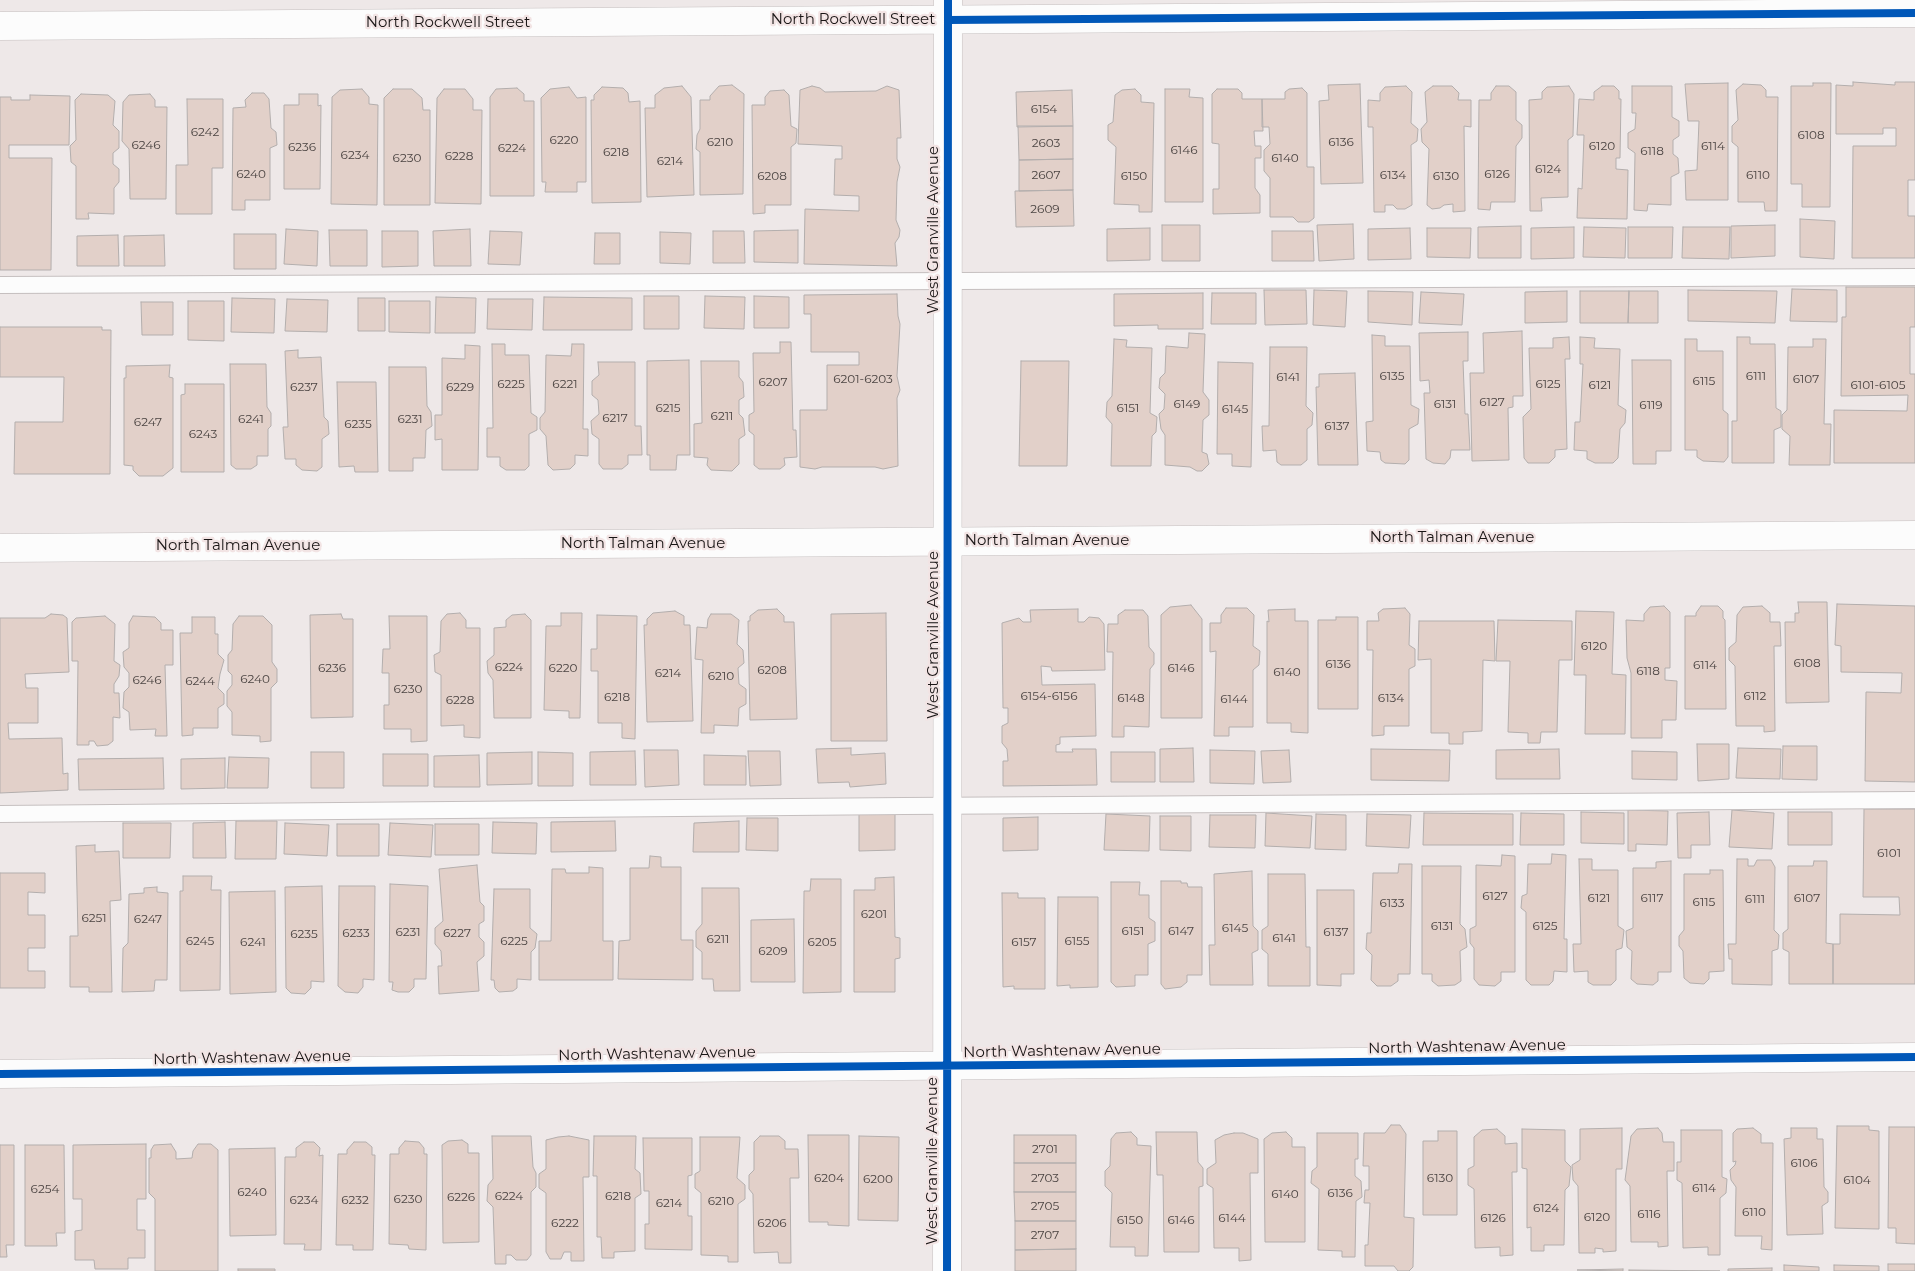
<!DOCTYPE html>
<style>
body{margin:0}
canvas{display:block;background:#eee8e8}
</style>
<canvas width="1915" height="1271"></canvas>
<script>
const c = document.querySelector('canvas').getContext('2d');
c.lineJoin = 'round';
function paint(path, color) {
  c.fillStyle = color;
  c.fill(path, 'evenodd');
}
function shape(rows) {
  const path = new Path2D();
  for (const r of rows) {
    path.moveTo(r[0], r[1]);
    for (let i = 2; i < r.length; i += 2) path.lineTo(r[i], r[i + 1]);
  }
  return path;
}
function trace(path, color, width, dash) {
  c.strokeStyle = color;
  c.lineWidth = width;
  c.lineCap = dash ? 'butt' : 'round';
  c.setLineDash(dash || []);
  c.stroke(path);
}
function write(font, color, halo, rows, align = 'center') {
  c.font = font + ' Montserrat,sans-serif';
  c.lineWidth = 4.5;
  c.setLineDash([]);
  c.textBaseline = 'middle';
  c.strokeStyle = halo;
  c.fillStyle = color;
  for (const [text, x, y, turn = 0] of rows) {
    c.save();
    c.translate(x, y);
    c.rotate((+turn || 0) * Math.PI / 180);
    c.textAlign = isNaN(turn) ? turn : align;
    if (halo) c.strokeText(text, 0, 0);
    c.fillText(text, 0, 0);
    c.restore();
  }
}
const building = shape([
 [1853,82,1895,85,1895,82,1915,82,1915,180,1908,180,1908,216,1915,216,1915,258,1852,258,1853,146,1896,146,1896,128,1883,128,1883,134,1836,134,1836,85,1853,86,1853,82],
 [1728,83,1728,200,1686,200,1685,171,1697,170,1699,121,1688,121,1685,84,1728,83],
 [1813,83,1831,83,1830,207,1802,207,1802,184,1791,184,1791,86,1813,86,1813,83],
 [1360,84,1363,183,1321,184,1319,101,1329,100,1328,85,1360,84],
 [1743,84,1761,85,1766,90,1766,97,1778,97,1777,211,1765,211,1764,202,1738,202,1738,147,1732,142,1732,126,1738,120,1736,90,1743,84],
 [732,85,744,94,743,194,700,195,700,152,696,149,697,135,700,129,700,100,710,100,710,96,719,86,732,85],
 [682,86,691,97,694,195,647,197,645,108,655,108,655,95,664,88,682,86],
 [812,86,820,88,825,92,876,91,887,86,899,90,901,138,897,138,897,159,900,167,897,182,896,220,900,230,899,237,895,243,897,266,804,264,805,209,859,211,859,196,834,195,835,159,842,159,842,146,798,144,800,90,812,86],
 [1406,86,1412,92,1411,123,1418,129,1417,141,1411,145,1412,205,1405,209,1397,209,1393,205,1385,205,1385,212,1374,212,1373,127,1368,127,1368,100,1380,101,1380,93,1385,87,1406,86],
 [1433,86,1452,86,1459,93,1458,100,1471,100,1471,127,1464,126,1465,211,1453,212,1453,204,1444,205,1440,208,1432,209,1427,205,1429,149,1422,142,1421,129,1427,122,1425,92,1433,86],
 [1496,86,1509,86,1516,92,1516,120,1522,125,1522,138,1516,146,1515,202,1491,202,1490,210,1478,209,1479,100,1491,100,1491,93,1496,86],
 [1569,86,1574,94,1573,136,1568,140,1568,197,1541,198,1542,211,1530,211,1529,100,1542,99,1542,92,1547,87,1569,86],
 [1602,86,1614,86,1619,91,1619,99,1621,99,1620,158,1616,158,1616,169,1628,170,1627,219,1577,218,1578,188,1582,189,1584,135,1577,135,1579,99,1594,100,1594,92,1602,86],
 [1632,86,1672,86,1672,117,1679,121,1679,136,1673,140,1673,154,1678,158,1679,173,1671,177,1671,205,1648,204,1647,211,1634,210,1635,153,1628,148,1628,133,1635,129,1636,113,1632,113,1632,86],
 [569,87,577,98,586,97,586,182,577,182,577,192,545,192,546,182,542,182,541,98,550,89,569,87],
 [602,87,623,88,628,93,629,102,640,101,641,202,592,203,591,100,594,100,594,95,602,87],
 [517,88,524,94,524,101,534,101,534,196,490,196,490,97,496,89,517,88],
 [1302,88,1307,93,1307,167,1314,167,1314,218,1309,222,1298,222,1293,217,1270,217,1270,178,1264,171,1264,150,1270,144,1269,127,1262,127,1262,99,1285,99,1285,92,1289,89,1302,88],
 [362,89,369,97,369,104,378,105,377,205,331,204,332,97,340,90,362,89],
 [393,89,412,89,422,98,423,110,430,110,430,205,384,205,384,98,393,89],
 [444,89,465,89,473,99,473,110,482,110,481,204,435,203,437,98,444,89],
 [1135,89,1141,95,1141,102,1154,103,1152,212,1139,212,1139,205,1114,204,1116,147,1108,140,1108,125,1113,122,1115,95,1122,90,1135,89],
 [1165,89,1190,89,1189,97,1203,98,1203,202,1165,202,1165,89],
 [1217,89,1238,89,1242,93,1242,99,1262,99,1263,131,1254,131,1255,146,1261,146,1261,158,1255,158,1255,188,1260,195,1260,213,1213,214,1213,189,1219,189,1219,144,1212,143,1212,94,1217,89],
 [784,90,789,95,791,126,797,129,796,143,791,147,791,205,765,205,765,213,753,214,752,105,765,105,765,97,770,91,784,90],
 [1072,90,1073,126,1017,127,1016,92,1072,90],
 [252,93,264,93,269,99,271,128,276,132,277,145,270,148,270,200,245,200,245,210,232,210,233,108,246,107,245,100,252,93],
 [81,94,108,95,115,101,113,125,119,131,119,148,113,153,113,164,119,169,119,182,114,188,114,214,88,213,89,219,76,219,76,166,71,162,70,146,76,140,75,100,81,94],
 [150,94,155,100,155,107,167,107,166,199,130,199,129,149,122,141,123,102,129,95,150,94],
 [299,94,318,94,318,106,321,105,320,189,284,189,284,105,299,105,299,94],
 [30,95,70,96,69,145,9,145,9,158,52,158,51,270,0,270,0,97,11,97,11,100,30,100,30,95],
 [187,99,223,99,223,168,212,168,212,214,176,214,176,165,188,165,187,99],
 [1018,126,1073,126,1073,159,1019,160,1018,126],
 [1073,159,1073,190,1019,191,1019,160,1073,159],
 [1073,190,1074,226,1016,227,1015,191,1073,190],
 [1800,219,1835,221,1834,259,1800,257,1800,219],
 [1353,224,1354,259,1319,261,1317,225,1353,224],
 [1162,225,1200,225,1200,261,1162,261,1162,225],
 [1775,225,1775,256,1731,258,1731,226,1775,225],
 [1521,226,1521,258,1478,258,1478,227,1521,226],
 [1574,227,1574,258,1531,259,1531,228,1574,227],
 [1584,227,1626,228,1625,258,1583,257,1584,227],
 [1628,227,1673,227,1672,258,1628,258,1628,227],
 [1683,227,1730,227,1729,259,1682,258,1683,227],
 [1150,228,1150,260,1107,261,1107,229,1150,228],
 [1410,228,1411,259,1368,260,1368,229,1410,228],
 [1427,228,1471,228,1470,258,1427,257,1427,228],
 [286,229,318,231,317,266,284,264,286,229],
 [470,229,471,266,434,266,433,231,470,229],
 [329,230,367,230,367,266,330,266,329,230],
 [798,230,798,263,754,262,754,231,798,230],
 [382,231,418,231,418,266,382,267,382,231],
 [490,231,522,232,520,265,488,264,490,231],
 [713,231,744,231,745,263,713,263,713,231],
 [1272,231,1313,231,1314,261,1272,261,1272,231],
 [660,232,691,233,690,264,660,263,660,232],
 [595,233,620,233,620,264,594,264,595,233],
 [234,234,276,234,276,269,234,269,234,234],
 [118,235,119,266,77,266,77,236,118,235],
 [164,235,165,266,124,266,124,236,164,235],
 [1846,287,1915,287,1915,327,1910,327,1910,374,1915,374,1915,463,1834,463,1834,410,1907,411,1908,395,1841,396,1842,317,1846,317,1846,287],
 [1792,289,1837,290,1837,322,1790,321,1792,289],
 [1264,290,1306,290,1307,324,1265,325,1264,290],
 [1314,290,1347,291,1345,327,1313,325,1314,290],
 [1688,290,1777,291,1775,323,1688,321,1688,290],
 [1368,291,1413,292,1412,325,1368,322,1368,291],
 [1567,291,1567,322,1525,323,1525,292,1567,291],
 [1580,291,1629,291,1628,323,1580,323,1580,291],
 [1629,291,1658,291,1658,323,1628,323,1629,291],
 [1421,292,1464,294,1462,325,1419,323,1421,292],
 [1203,293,1203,329,1158,329,1158,325,1114,326,1114,294,1203,293],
 [1212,293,1256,293,1256,324,1211,324,1212,293],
 [897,294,898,316,900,324,897,376,900,390,897,398,898,466,883,469,875,467,822,467,815,469,800,467,800,410,827,410,827,365,859,365,859,352,811,352,811,314,804,314,804,295,897,294],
 [644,296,679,296,679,329,644,329,644,296],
 [705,296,745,297,744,329,704,328,705,296],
 [754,296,789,297,789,328,754,328,754,296],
 [436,297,476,298,475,333,435,333,436,297],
 [544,297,632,298,632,330,543,330,544,297],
 [232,298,275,299,274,333,231,332,232,298],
 [358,298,385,298,385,331,358,331,358,298],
 [287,299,328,300,327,332,285,331,287,299],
 [488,299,533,299,532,330,487,329,488,299],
 [188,301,224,301,224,341,188,340,188,301],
 [389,301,430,301,430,333,389,332,389,301],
 [141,302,173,302,173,335,142,335,141,302],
 [0,327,102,327,102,330,111,330,110,474,14,474,15,422,63,422,64,377,0,377,0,327],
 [1522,331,1523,396,1513,396,1513,407,1508,408,1509,460,1472,461,1470,373,1484,373,1483,333,1522,331],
 [1468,332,1468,361,1463,361,1465,414,1468,414,1470,450,1451,450,1450,458,1445,464,1433,463,1426,459,1424,393,1430,393,1429,380,1420,381,1419,333,1468,332],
 [1189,333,1205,334,1203,392,1209,400,1209,415,1203,420,1202,452,1207,454,1209,464,1202,471,1197,471,1190,467,1165,465,1165,435,1161,429,1159,414,1164,409,1165,394,1159,388,1160,378,1165,373,1166,346,1188,348,1189,333],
 [1372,335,1385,336,1385,346,1410,346,1411,405,1419,409,1418,424,1409,429,1409,460,1405,464,1385,463,1381,460,1380,452,1367,451,1366,422,1373,421,1372,335],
 [1569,337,1570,359,1565,359,1567,449,1555,450,1555,457,1549,463,1528,463,1524,458,1523,417,1531,409,1529,348,1553,348,1553,338,1569,337],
 [1580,337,1595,338,1594,348,1620,349,1618,405,1626,410,1625,423,1620,429,1618,458,1613,463,1595,463,1587,459,1587,451,1574,450,1575,422,1580,422,1583,364,1580,364,1580,337],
 [1737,337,1750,337,1750,344,1775,344,1776,408,1781,411,1781,427,1774,430,1774,463,1732,463,1732,421,1737,421,1737,337],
 [1114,339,1127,340,1126,347,1152,348,1150,413,1157,417,1156,432,1152,436,1151,466,1111,466,1112,424,1106,417,1107,402,1112,396,1114,339],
 [1685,339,1697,339,1697,351,1723,351,1723,410,1728,414,1728,457,1724,462,1703,461,1697,457,1697,450,1685,450,1685,339],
 [1813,339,1826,339,1824,424,1831,424,1830,465,1789,465,1790,436,1782,429,1782,415,1787,410,1788,347,1813,347,1813,339],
 [780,342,791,342,793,430,796,430,797,457,784,458,785,465,780,469,759,469,754,465,754,435,749,431,749,415,754,412,753,353,780,353,780,342],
 [492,344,505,344,505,355,529,355,531,413,537,417,537,430,529,434,529,466,525,470,506,470,500,466,500,457,487,457,487,428,493,428,492,344],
 [572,344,584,344,583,429,588,429,588,456,575,455,575,464,570,469,553,470,548,465,546,436,540,429,540,418,545,412,546,355,571,356,572,344],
 [465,345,480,346,478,470,442,470,442,439,435,440,435,415,442,415,442,358,465,359,465,345],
 [1270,347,1307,347,1306,406,1313,413,1312,425,1307,429,1307,460,1301,465,1281,465,1277,462,1276,450,1263,451,1262,426,1269,426,1270,347],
 [298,350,298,358,321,357,324,417,328,421,329,434,322,439,322,467,317,471,302,470,296,465,296,459,285,459,283,427,288,427,285,351,298,350],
 [689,360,690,455,677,455,676,470,650,470,650,455,647,455,647,361,689,360],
 [1632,360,1671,360,1671,451,1656,451,1656,464,1633,464,1632,360],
 [701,361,739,361,739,377,743,382,744,397,739,400,739,414,743,418,745,435,739,439,739,464,732,471,711,470,707,465,708,458,694,457,694,424,702,423,701,361],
 [1021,361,1069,361,1067,466,1019,466,1021,361],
 [598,362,635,362,635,426,641,426,642,455,628,455,628,464,622,469,603,469,599,464,599,439,592,434,591,421,599,414,598,400,592,395,592,381,599,375,598,362],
 [1218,362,1253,363,1251,467,1232,466,1232,454,1217,454,1218,362],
 [230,364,266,364,267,407,271,413,271,426,268,429,268,456,257,456,257,465,251,469,236,469,231,465,230,364],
 [170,365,169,377,173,378,173,468,163,476,139,476,133,470,133,466,124,465,124,378,126,378,126,366,170,365],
 [389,367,426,367,427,406,431,412,432,426,426,430,425,458,413,458,413,471,389,471,389,367],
 [1355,373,1358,465,1318,465,1316,387,1319,387,1319,374,1355,373],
 [337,382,376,382,378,472,355,472,354,466,339,467,337,382],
 [185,384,224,384,224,472,181,472,181,395,185,394,185,384],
 [1798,602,1827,602,1829,702,1786,703,1785,622,1795,622,1795,613,1799,613,1798,602],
 [1837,604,1915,606,1915,782,1865,781,1866,692,1901,693,1902,673,1841,672,1841,646,1835,645,1837,604],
 [1191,605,1202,619,1202,718,1161,718,1161,615,1170,607,1191,605],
 [1664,606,1670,612,1670,668,1665,668,1665,680,1677,681,1676,720,1662,720,1662,738,1631,738,1631,673,1627,658,1626,620,1644,621,1644,614,1650,607,1664,606],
 [1701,606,1718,606,1723,611,1723,618,1725,620,1726,709,1685,709,1685,616,1696,616,1696,613,1701,606],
 [1762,606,1770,613,1770,622,1780,622,1781,646,1774,646,1775,731,1764,732,1764,726,1736,726,1735,666,1729,660,1729,648,1736,642,1737,615,1743,607,1762,606],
 [1226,608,1247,608,1254,615,1253,646,1260,651,1259,665,1253,670,1253,727,1229,727,1229,736,1214,736,1216,651,1210,652,1210,623,1221,623,1221,615,1226,608],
 [1405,608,1410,614,1409,645,1415,649,1415,666,1409,669,1409,726,1384,726,1384,735,1372,736,1373,650,1367,650,1367,621,1379,621,1378,613,1383,609,1405,608],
 [777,609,784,616,784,622,794,622,797,719,750,720,748,621,750,621,750,616,758,610,777,609],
 [1078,609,1078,622,1084,622,1089,617,1099,618,1104,624,1105,670,1052,671,1051,667,1041,666,1042,685,1095,684,1096,736,1060,737,1060,744,1056,745,1056,752,1073,752,1072,749,1096,749,1097,785,1003,786,1003,761,1008,761,1007,749,1002,743,1002,726,1008,723,1008,708,1003,708,1002,623,1019,618,1023,622,1031,622,1030,610,1078,609],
 [1295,609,1295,621,1308,621,1308,733,1291,732,1291,723,1267,723,1267,621,1269,622,1268,610,1295,609],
 [1125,610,1143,610,1148,616,1149,647,1154,653,1154,664,1150,669,1149,727,1124,726,1124,737,1112,737,1113,652,1107,652,1108,624,1118,624,1118,615,1125,610],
 [675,611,684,616,684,625,690,625,693,721,647,722,644,625,647,625,647,619,653,613,675,611],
 [1576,611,1614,612,1612,674,1626,675,1625,734,1585,734,1586,675,1574,675,1576,611],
 [460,613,466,620,466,628,480,628,480,738,464,737,464,725,441,726,441,675,435,672,434,655,440,652,441,621,447,614,460,613],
 [561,613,582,613,580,718,569,718,569,711,544,710,546,626,561,626,561,613],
 [886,613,887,741,831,741,831,614,886,613],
 [51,614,63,615,67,618,69,672,25,674,26,688,38,688,38,723,8,723,9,739,62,738,63,774,68,773,68,790,0,793,0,618,45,618,51,614],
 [341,614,343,619,353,619,353,717,311,718,310,615,341,614],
 [525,614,531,620,531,718,494,718,493,680,488,673,487,661,494,655,494,628,506,627,506,620,512,615,525,614],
 [711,614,731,614,739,620,737,644,743,650,744,663,738,668,739,684,746,689,746,704,739,708,738,726,714,725,714,733,701,733,703,660,695,659,697,627,707,628,708,619,711,614],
 [597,615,637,616,635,739,622,738,622,723,598,723,598,671,591,671,591,649,597,649,597,615],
 [105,616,115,624,114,661,120,665,119,676,114,684,114,693,119,693,120,718,113,717,113,741,108,745,97,746,94,741,89,741,89,745,77,745,78,661,72,661,72,622,76,618,105,616],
 [133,616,155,617,161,623,161,630,173,630,173,665,165,665,167,736,155,736,156,729,130,730,129,712,123,708,124,692,129,687,129,673,124,667,123,652,129,648,129,623,133,616],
 [239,616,263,616,272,625,272,662,277,669,277,682,271,688,271,741,260,742,260,736,232,735,232,712,227,706,227,691,232,685,232,675,228,671,228,655,232,650,233,624,239,616],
 [389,616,427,616,427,741,411,742,411,729,384,729,384,705,389,705,389,673,382,673,383,649,390,649,389,616],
 [192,617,215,617,215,634,218,634,218,654,224,660,220,674,218,688,224,694,224,704,218,708,218,728,193,728,193,735,182,736,180,633,192,633,192,617],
 [1336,617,1358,617,1358,709,1318,709,1318,620,1336,620,1336,617],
 [1498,620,1572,621,1572,660,1559,660,1557,732,1541,732,1540,743,1528,743,1528,733,1508,732,1510,661,1496,661,1498,620],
 [1419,621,1494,621,1495,661,1483,660,1482,731,1463,732,1463,744,1449,744,1449,733,1431,733,1431,659,1418,660,1419,621],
 [1697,744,1729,744,1729,779,1698,781,1697,744],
 [1783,746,1817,746,1817,780,1782,779,1783,746],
 [851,748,851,755,885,753,886,784,850,787,849,782,818,783,816,749,851,748],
 [1193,748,1194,782,1160,782,1160,749,1193,748],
 [1738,748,1781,749,1780,779,1736,778,1738,748],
 [1371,749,1450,750,1449,781,1371,780,1371,749],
 [1559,749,1560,779,1496,779,1496,750,1559,749],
 [644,750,678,750,679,785,645,787,644,750],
 [1210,750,1255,751,1254,784,1210,783,1210,750],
 [1289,750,1291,782,1263,783,1261,751,1289,750],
 [635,751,636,785,590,785,590,752,635,751],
 [748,751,780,751,781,785,750,786,748,751],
 [1632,751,1677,752,1677,780,1632,779,1632,751],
 [311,752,344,752,344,788,311,788,311,752],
 [532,752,532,784,487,785,487,753,532,752],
 [538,752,573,753,573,786,538,786,538,752],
 [1111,752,1155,752,1155,782,1111,782,1111,752],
 [383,754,428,754,428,786,383,786,383,754],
 [479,755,480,787,434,787,434,756,479,755],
 [704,755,746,756,746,785,704,785,704,755],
 [229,757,269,758,268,788,227,788,229,757],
 [163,758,164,789,79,790,78,759,163,758],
 [225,758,225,788,181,789,181,759,225,758],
 [1864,809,1915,809,1915,984,1833,984,1833,944,1840,944,1840,914,1900,915,1899,897,1863,897,1864,809],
 [1628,810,1668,811,1667,845,1636,844,1636,851,1628,851,1628,810],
 [1732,810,1774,813,1772,849,1729,847,1732,810],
 [1581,812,1624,813,1624,844,1581,843,1581,812],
 [1709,812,1710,845,1691,845,1691,858,1678,858,1677,813,1709,812],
 [1788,812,1832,812,1832,845,1788,845,1788,812],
 [1266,813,1312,816,1310,848,1265,846,1266,813],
 [1424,813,1513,814,1513,845,1423,845,1424,813],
 [1521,813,1564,814,1564,845,1520,845,1521,813],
 [859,814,895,814,895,850,859,851,859,814],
 [1106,814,1150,816,1149,851,1104,850,1106,814],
 [1316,814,1346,815,1346,850,1315,849,1316,814],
 [1367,814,1411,815,1409,848,1366,846,1367,814],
 [1210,815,1256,815,1255,848,1209,847,1210,815],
 [1160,816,1191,816,1191,851,1160,850,1160,816],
 [1038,817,1038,850,1003,851,1003,818,1038,817],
 [747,818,778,818,778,851,746,850,747,818],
 [236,821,277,821,276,859,235,859,236,821],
 [615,821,616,851,551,852,551,822,615,821],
 [739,821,739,852,693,852,694,823,739,821],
 [225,822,226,858,193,858,193,823,225,822],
 [493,822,537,823,536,854,492,853,493,822],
 [123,823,171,823,170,858,123,858,123,823],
 [285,823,329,825,327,856,284,854,285,823],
 [390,823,433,825,431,857,388,855,390,823],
 [337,824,379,824,379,856,337,856,337,824],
 [435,824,479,824,479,855,435,855,435,824],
 [95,845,95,852,119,851,121,900,110,901,112,992,89,992,89,987,70,987,70,936,78,936,76,846,95,845],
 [1552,854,1566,855,1564,939,1567,939,1567,972,1554,971,1553,981,1549,985,1531,985,1526,980,1526,912,1521,908,1522,896,1527,894,1528,864,1551,864,1552,854],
 [1502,855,1515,856,1515,972,1501,972,1501,981,1495,986,1479,985,1474,979,1474,948,1470,943,1470,929,1476,926,1476,865,1501,866,1502,855],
 [650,856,661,857,661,867,681,867,681,940,693,940,693,980,618,979,619,941,630,940,630,868,649,868,650,856],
 [1579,859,1592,859,1592,870,1618,870,1618,926,1624,930,1622,948,1616,950,1616,980,1611,985,1593,985,1588,982,1588,971,1574,972,1573,944,1581,944,1579,859],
 [1737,859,1748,859,1748,866,1754,866,1757,860,1771,860,1775,867,1774,930,1779,935,1778,949,1772,951,1772,985,1732,984,1732,959,1729,959,1728,944,1736,944,1737,859],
 [1671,861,1671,972,1658,972,1658,981,1653,985,1637,984,1631,979,1632,951,1627,947,1626,931,1633,928,1633,868,1656,868,1656,862,1671,861],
 [1814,861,1827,861,1826,943,1833,944,1833,984,1789,984,1789,952,1783,949,1783,933,1788,929,1788,866,1813,866,1814,861],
 [1399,864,1412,864,1410,974,1398,974,1398,981,1391,986,1377,986,1371,980,1372,955,1366,949,1367,933,1371,933,1373,873,1398,873,1399,864],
 [477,865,480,902,484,906,484,921,479,924,479,937,484,942,484,956,477,962,479,991,439,994,438,966,442,966,441,951,435,944,435,928,443,921,439,869,477,865],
 [1422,866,1461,866,1460,924,1465,929,1467,947,1460,951,1461,981,1455,985,1438,986,1432,981,1432,974,1422,974,1422,866],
 [589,867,603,868,603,941,613,941,613,980,539,980,539,941,551,941,552,869,565,869,566,873,589,873,589,867],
 [1710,870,1723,870,1724,971,1709,972,1709,979,1704,984,1690,983,1684,978,1683,951,1679,946,1679,936,1684,930,1684,874,1710,874,1710,870],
 [1252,871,1253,926,1258,931,1258,950,1252,953,1253,985,1210,985,1209,945,1215,945,1214,874,1252,871],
 [0,873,45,873,45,893,28,892,28,915,45,915,45,948,28,948,28,971,45,971,45,988,0,988,0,873],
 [1268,874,1305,874,1306,947,1310,947,1310,986,1268,986,1268,954,1262,949,1262,930,1268,926,1268,874],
 [183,876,212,876,211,890,221,890,220,990,180,991,180,891,183,891,183,876],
 [894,877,895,937,900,938,900,958,895,959,895,992,854,992,854,890,875,890,875,878,894,877],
 [811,879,841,879,841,992,803,993,804,891,810,891,811,879],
 [1161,881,1181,881,1181,883,1187,883,1188,887,1202,887,1202,975,1187,975,1187,982,1181,987,1165,989,1161,984,1161,881],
 [1111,882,1140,882,1139,895,1149,895,1149,918,1155,922,1155,941,1148,944,1148,975,1135,975,1135,986,1116,987,1111,982,1111,882],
 [390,884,428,886,426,979,414,979,414,987,409,992,398,992,392,990,393,982,389,982,390,884],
 [322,886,324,982,311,981,311,988,305,994,291,993,286,988,285,887,322,886],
 [339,886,375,886,374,980,363,979,363,987,358,993,345,992,338,986,339,886],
 [157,887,157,892,168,893,167,980,155,980,154,991,122,992,123,948,128,943,129,894,144,893,144,888,157,887],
 [702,888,739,888,740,991,714,991,713,979,702,979,702,952,696,947,696,931,702,924,702,888],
 [494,889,530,889,530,928,537,934,535,948,531,952,531,980,517,979,517,988,513,991,499,992,495,988,494,980,491,980,494,889],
 [1317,890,1354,890,1354,974,1341,974,1341,986,1317,985,1317,890],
 [275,891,276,992,230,994,229,892,275,891],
 [1002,893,1018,893,1018,898,1045,898,1045,989,1014,989,1014,986,1003,987,1002,893],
 [1058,897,1098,897,1098,987,1070,988,1070,985,1057,986,1058,897],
 [794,919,795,982,751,982,751,920,794,919],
 [1391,1125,1400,1125,1406,1134,1404,1217,1414,1218,1413,1267,1409,1271,1398,1271,1394,1266,1365,1266,1365,1245,1368,1245,1370,1203,1364,1203,1365,1190,1369,1190,1369,1166,1363,1166,1364,1133,1385,1133,1391,1125],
 [1837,1126,1869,1126,1869,1130,1879,1131,1879,1229,1835,1228,1837,1126],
 [1889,1127,1915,1127,1915,1244,1896,1243,1896,1228,1888,1228,1889,1127],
 [1622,1128,1622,1169,1616,1169,1616,1251,1603,1252,1603,1249,1595,1248,1595,1253,1579,1253,1578,1186,1573,1180,1572,1165,1580,1160,1580,1129,1622,1128],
 [1658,1128,1662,1133,1663,1142,1674,1142,1674,1171,1667,1171,1668,1246,1658,1247,1658,1242,1631,1242,1630,1186,1625,1180,1631,1136,1637,1129,1658,1128],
 [1753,1128,1761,1134,1761,1143,1773,1143,1772,1250,1761,1249,1762,1236,1735,1236,1736,1187,1731,1180,1730,1170,1735,1165,1736,1161,1733,1162,1733,1133,1737,1129,1753,1128],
 [1791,1128,1817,1128,1817,1139,1823,1139,1824,1187,1828,1192,1828,1202,1822,1206,1823,1234,1787,1235,1784,1139,1791,1138,1791,1128],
 [1497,1129,1505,1136,1505,1144,1517,1143,1517,1172,1512,1172,1513,1255,1500,1256,1500,1247,1475,1248,1474,1189,1468,1185,1468,1169,1474,1166,1474,1137,1482,1130,1497,1129],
 [1522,1129,1565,1130,1565,1161,1571,1167,1569,1186,1565,1190,1564,1245,1544,1245,1544,1251,1531,1251,1531,1227,1527,1228,1527,1169,1522,1168,1522,1129],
 [1681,1130,1722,1130,1722,1177,1727,1179,1726,1193,1720,1198,1720,1255,1708,1255,1708,1247,1683,1248,1682,1183,1677,1180,1677,1162,1681,1162,1681,1130],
 [1438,1131,1457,1131,1457,1215,1423,1215,1423,1141,1438,1141,1438,1131],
 [1131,1132,1137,1138,1137,1145,1151,1146,1148,1256,1135,1256,1135,1247,1110,1247,1112,1193,1105,1186,1105,1171,1110,1166,1111,1139,1116,1133,1131,1132],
 [1156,1132,1197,1132,1198,1162,1203,1168,1203,1186,1199,1187,1199,1252,1164,1252,1163,1175,1157,1175,1156,1132],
 [1286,1132,1292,1138,1292,1147,1305,1147,1305,1242,1265,1242,1264,1139,1272,1133,1286,1132],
 [1234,1133,1243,1133,1258,1139,1258,1173,1250,1173,1251,1260,1239,1261,1239,1248,1214,1248,1213,1188,1207,1184,1207,1169,1216,1163,1215,1140,1224,1135,1234,1133],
 [1317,1133,1358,1133,1358,1159,1355,1159,1355,1176,1361,1181,1362,1197,1356,1201,1355,1257,1342,1257,1342,1251,1318,1250,1319,1189,1311,1183,1312,1171,1317,1167,1317,1133],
 [808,1135,849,1135,849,1226,828,1225,828,1222,809,1222,808,1135],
 [1014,1135,1076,1135,1076,1163,1014,1163,1014,1135],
 [492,1136,531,1136,533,1167,536,1173,536,1187,531,1192,531,1255,527,1260,516,1260,511,1255,506,1255,506,1264,495,1264,493,1207,487,1201,488,1185,493,1179,492,1136],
 [569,1136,589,1140,589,1177,583,1177,584,1261,571,1261,571,1252,564,1252,561,1259,550,1259,546,1252,546,1193,539,1188,539,1174,546,1169,546,1140,558,1137,569,1136],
 [594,1136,636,1136,635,1169,640,1173,641,1194,635,1198,635,1251,614,1252,614,1258,602,1258,601,1237,597,1237,597,1176,593,1176,594,1136],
 [760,1136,779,1136,785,1141,785,1149,798,1149,799,1178,790,1178,791,1263,779,1263,778,1252,754,1253,753,1194,749,1189,749,1175,754,1170,754,1142,760,1136],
 [859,1136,899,1137,898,1221,858,1220,859,1136],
 [700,1137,740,1137,737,1178,745,1185,745,1199,738,1204,738,1262,728,1262,728,1256,701,1255,701,1193,695,1188,695,1174,700,1171,700,1137],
 [643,1138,692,1138,692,1175,688,1176,688,1216,692,1216,692,1250,645,1249,645,1224,649,1224,649,1191,644,1191,643,1138],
 [462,1140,468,1144,468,1153,479,1153,479,1242,443,1243,442,1145,448,1141,462,1140],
 [405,1141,419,1142,424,1148,424,1154,427,1154,426,1250,409,1249,408,1245,389,1244,390,1154,399,1154,399,1148,405,1141],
 [304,1142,314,1142,320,1148,319,1156,323,1155,321,1250,304,1250,305,1244,284,1244,285,1157,296,1157,296,1148,304,1142],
 [354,1142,366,1142,372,1147,372,1155,375,1155,373,1250,353,1250,353,1245,336,1245,338,1154,347,1154,347,1150,354,1142],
 [146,1144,146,1199,137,1199,137,1230,145,1230,145,1258,128,1258,128,1269,95,1269,94,1260,75,1260,75,1231,82,1230,82,1199,73,1199,73,1145,146,1144],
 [171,1144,176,1152,176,1159,192,1158,193,1151,198,1144,211,1144,218,1150,218,1271,155,1271,155,1199,149,1193,149,1158,151,1158,151,1150,154,1145,171,1144],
 [0,1145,14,1145,14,1245,6,1245,7,1257,0,1257,0,1145],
 [25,1145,64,1145,65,1233,56,1233,57,1246,25,1246,25,1145],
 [275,1148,276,1235,230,1236,229,1149,275,1148],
 [1014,1163,1076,1163,1076,1192,1014,1192,1014,1163],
 [1014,1192,1076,1192,1076,1221,1015,1221,1014,1192],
 [1015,1221,1076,1221,1076,1249,1015,1250,1015,1221],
 [1076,1249,1076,1271,1015,1271,1015,1250,1076,1249],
 [1888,1264,1915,1264,1915,1271,1888,1271,1888,1264],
 [1784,1265,1819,1267,1819,1271,1784,1271,1784,1265],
 [1834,1265,1879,1266,1879,1271,1834,1271,1834,1265],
 [1772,1268,1772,1271,1728,1271,1728,1269,1772,1268],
 [238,1269,275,1269,275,1271,238,1271,238,1269],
 [1623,1269,1623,1271,1577,1270,1623,1269],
 [1629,1270,1720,1271,1629,1271,1629,1270]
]);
const service = shape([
 [0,285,1915,277],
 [0,814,904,806,1915,800]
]);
const minor = shape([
 [0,26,1915,13],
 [0,548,1915,535],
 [0,1074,1915,1057],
 [947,1271,948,0]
]);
const cycleway = shape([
 [948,20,1915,13],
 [0,1074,1915,1057],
 [947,1271,948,0]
]);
const numberNames = [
 ["6154",1044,109],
 ["6242",205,132],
 ["6108",1811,135],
 ["6220",564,140],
 ["6210",720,142],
 ["6136",1341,142],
 ["2603",1046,143],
 ["6246",146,145],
 ["6120",1602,146],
 ["6114",1713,146],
 ["6236",302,147],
 ["6224",512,148],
 ["6146",1184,150],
 ["6118",1652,151],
 ["6218",616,152],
 ["6234",355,155],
 ["6228",459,156],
 ["6230",407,158],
 ["6140",1285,158],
 ["6214",670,161],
 ["6124",1548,169],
 ["6240",251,174],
 ["6126",1497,174],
 ["2607",1046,175],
 ["6134",1393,175],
 ["6110",1758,175],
 ["6208",772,176],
 ["6150",1134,176],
 ["6130",1446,176],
 ["2609",1045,209],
 ["6135",1392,376],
 ["6111",1756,376],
 ["6141",1288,377],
 ["6201-6203",863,379],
 ["6107",1806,379],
 ["6115",1704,381],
 ["6207",773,382],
 ["6225",511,384],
 ["6221",565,384],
 ["6125",1548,384],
 ["6121",1600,385],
 ["6101-6105",1878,385],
 ["6237",304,387],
 ["6229",460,387],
 ["6127",1492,402],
 ["6149",1187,404],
 ["6131",1445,404],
 ["6119",1651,405],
 ["6215",668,408],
 ["6151",1128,408],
 ["6145",1235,409],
 ["6211",722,416],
 ["6217",615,418],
 ["6241",251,419],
 ["6231",410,419],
 ["6247",148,422],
 ["6235",358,424],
 ["6137",1337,426],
 ["6243",203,434],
 ["6120",1594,646],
 ["6108",1807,663],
 ["6136",1338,664],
 ["6114",1705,665],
 ["6224",509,667],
 ["6236",332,668],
 ["6220",563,668],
 ["6146",1181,668],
 ["6208",772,670],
 ["6118",1648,671],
 ["6140",1287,672],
 ["6214",668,673],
 ["6210",721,676],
 ["6240",255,679],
 ["6246",147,680],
 ["6244",200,681],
 ["6230",408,689],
 ["6154-6156",1049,696],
 ["6112",1755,696],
 ["6218",617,697],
 ["6148",1131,698],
 ["6134",1391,698],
 ["6144",1234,699],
 ["6228",460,700],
 ["6101",1889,853],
 ["6127",1495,896],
 ["6121",1599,898],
 ["6117",1652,898],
 ["6107",1807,898],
 ["6111",1755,899],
 ["6115",1704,902],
 ["6133",1392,903],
 ["6201",874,914],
 ["6251",94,918],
 ["6247",148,919],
 ["6131",1442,926],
 ["6125",1545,926],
 ["6145",1235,928],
 ["6151",1133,931],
 ["6147",1181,931],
 ["6231",408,932],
 ["6137",1336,932],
 ["6233",356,933],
 ["6227",457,933],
 ["6235",304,934],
 ["6141",1284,938],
 ["6211",718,939],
 ["6245",200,941],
 ["6225",514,941],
 ["6155",1077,941],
 ["6241",253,942],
 ["6205",822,942],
 ["6157",1024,942],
 ["6209",773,951],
 ["2701",1045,1149],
 ["6106",1804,1163],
 ["6204",829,1178],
 ["2703",1045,1178],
 ["6130",1440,1178],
 ["6200",878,1179],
 ["6104",1857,1180],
 ["6114",1704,1188],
 ["6254",45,1189],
 ["6240",252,1192],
 ["6136",1340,1193],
 ["6140",1285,1194],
 ["6224",509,1196],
 ["6218",618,1196],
 ["6226",461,1197],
 ["6230",408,1199],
 ["6234",304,1200],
 ["6232",355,1200],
 ["6210",721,1201],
 ["6214",669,1203],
 ["2705",1045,1206],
 ["6124",1546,1208],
 ["6110",1754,1212],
 ["6116",1649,1214],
 ["6120",1597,1217],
 ["6144",1232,1218],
 ["6126",1493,1218],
 ["6150",1130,1220],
 ["6146",1181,1220],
 ["6222",565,1223],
 ["6206",772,1223],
 ["2707",1045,1235]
];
const streetNames = [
 ["North Rockwell Street",853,20],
 ["North Rockwell Street",448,23],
 ["West Granville Avenue",934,230,-90],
 ["North Talman Avenue",1452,538],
 ["North Talman Avenue",1047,541],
 ["North Talman Avenue",643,544],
 ["North Talman Avenue",238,546],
 ["West Granville Avenue",934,635,-90],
 ["North Washtenaw Avenue",1467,1047,-1],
 ["North Washtenaw Avenue",1062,1051,-1],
 ["North Washtenaw Avenue",657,1054,-1],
 ["North Washtenaw Avenue",252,1058,-1],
 ["West Granville Avenue",933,1161,-90]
];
paint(building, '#e2d0c9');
trace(building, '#b3aead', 1);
trace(service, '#c5bfbf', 18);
trace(minor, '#c5bfbf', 29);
trace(service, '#fcfcfc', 16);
trace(minor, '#fcfcfc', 28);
trace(cycleway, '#0057b8', 8);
write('12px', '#4b4442', null, numberNames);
write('15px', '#191515', '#f2e4e4', streetNames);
</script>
